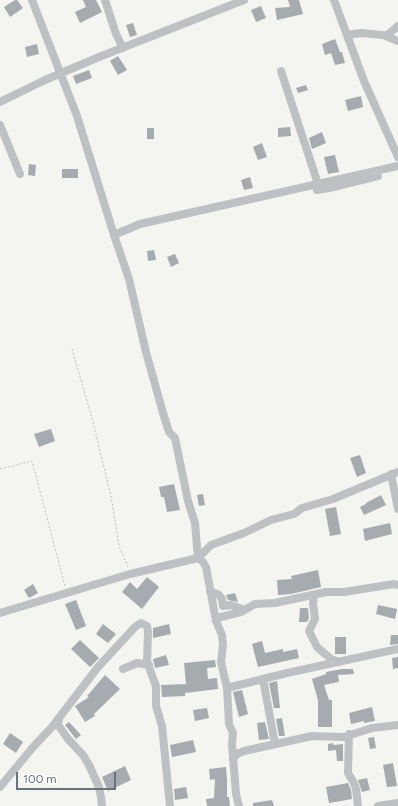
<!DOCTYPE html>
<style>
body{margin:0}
#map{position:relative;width:398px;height:806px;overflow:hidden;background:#f4f4f0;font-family:Figtree,sans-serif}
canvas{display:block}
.scale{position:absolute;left:16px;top:772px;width:100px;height:18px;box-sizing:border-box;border:2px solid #67737d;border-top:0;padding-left:5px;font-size:12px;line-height:14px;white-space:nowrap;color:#67737d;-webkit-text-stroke:3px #fff;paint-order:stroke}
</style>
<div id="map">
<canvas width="398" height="806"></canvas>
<div class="scale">100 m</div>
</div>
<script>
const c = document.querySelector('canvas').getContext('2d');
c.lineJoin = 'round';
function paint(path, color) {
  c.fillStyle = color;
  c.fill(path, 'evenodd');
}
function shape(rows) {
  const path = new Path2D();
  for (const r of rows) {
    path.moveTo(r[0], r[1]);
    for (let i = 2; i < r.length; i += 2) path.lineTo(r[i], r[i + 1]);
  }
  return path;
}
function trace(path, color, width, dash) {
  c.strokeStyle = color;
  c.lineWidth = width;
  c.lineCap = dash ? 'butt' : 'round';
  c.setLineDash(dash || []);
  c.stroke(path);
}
const building = shape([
 [15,0,17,0,23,8,10,17,4,7],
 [83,0,96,0,102,12,80,23,75,12,86,7],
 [288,0,299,0,303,14,277,20,275,8,290,7],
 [261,6,266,18,256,22,251,10],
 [133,23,137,35,130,37,126,25],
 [335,39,340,52,342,52,345,63,335,65,331,53,325,55,322,44],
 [37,44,39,54,27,57,25,47],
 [118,56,127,70,118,75,110,61],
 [89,70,92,78,76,84,73,76],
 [306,85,308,90,298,93,296,88],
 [361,96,363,107,348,111,345,100],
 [290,127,291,136,278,137,278,128],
 [147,128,154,128,154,139,147,139],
 [322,132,326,143,312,149,309,138],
 [262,143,267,157,258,160,253,147],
 [335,155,339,172,328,174,324,157],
 [29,164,36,165,35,176,28,175],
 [62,169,78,169,78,178,62,178],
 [250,177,253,188,244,190,241,180],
 [154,250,156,260,148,261,147,251],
 [175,254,179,263,171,267,167,257],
 [51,429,55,441,39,447,34,434],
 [360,455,366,473,357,477,350,458],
 [174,484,180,510,167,512,164,497,161,497,159,487],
 [203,494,205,505,199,506,197,495],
 [381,495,386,505,364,515,360,507,366,504,366,503],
 [336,507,341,534,330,536,325,509],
 [390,523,392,534,365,541,363,529],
 [318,570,321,587,291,594,278,595,277,580,292,579,291,576],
 [147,577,159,587,142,609,122,592,130,582,137,589],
 [33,584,38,593,29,598,24,590],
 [235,593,238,602,228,600,226,595],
 [76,600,86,626,76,630,65,604],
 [378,605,397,609,395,619,376,614],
 [300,608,308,608,309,618,307,622,299,622],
 [103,624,116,634,108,643,96,634],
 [169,624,171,634,153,638,153,628],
 [391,635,398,635,398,644,390,645],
 [335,637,346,637,346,654,335,654],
 [80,640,99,658,90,667,71,649],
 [262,641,265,653,283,649,283,652,297,649,299,658,258,667,252,644],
 [166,655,169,665,155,668,153,659],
 [398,657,398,668,393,669,392,658],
 [215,660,216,667,207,668,208,679,217,678,218,689,185,693,185,696,162,697,161,685,186,684,184,663],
 [342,669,353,669,354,674,338,675,339,682,324,685,329,700,332,700,332,727,318,727,318,700,312,679,326,674,326,672],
 [105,675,120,689,94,714,95,716,85,722,75,706,89,697,87,696],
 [277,681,280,708,274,708,269,683],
 [242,690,248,714,239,717,233,692],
 [372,707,375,721,364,723,364,721,351,724,349,713],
 [207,708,209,718,195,721,193,710],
 [282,718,285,736,279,736,276,719],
 [69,722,81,735,76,739,65,725],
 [265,722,269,739,259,740,257,723],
 [10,733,23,742,16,753,3,744],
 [374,737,376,748,370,749,368,738],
 [193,740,196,752,172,757,170,745],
 [333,743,333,745,343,744,343,761,337,761,336,750,328,751,328,744],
 [393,763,397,786,387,787,383,765],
 [125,766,131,780,108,791,102,777],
 [226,767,227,780,227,797,229,797,230,806,207,806,206,799,214,798,215,779,210,780,209,769],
 [367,778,370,790,362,792,358,780],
 [348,783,351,790,352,799,329,803,326,787],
 [186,787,188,798,175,800,174,789],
 [272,800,274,806,253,806,253,803]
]);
const path = shape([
 [72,349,92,418,111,496,119,546,128,567],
 [0,469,32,461,65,586]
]);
const minor = shape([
 [32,0,77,116,114,235,129,279,146,352,163,413,169,432,175,438,188,501,195,523,198,558,203,562,206,567,216,621,222,635,223,646,221,662,227,688,229,724,233,733,232,744,236,794,239,806],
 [105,0,116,34,123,48],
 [334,0,364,81,398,157],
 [347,35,361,33,383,35,398,41],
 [386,36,398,26],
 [281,71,318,184],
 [0,102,45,80,99,57,244,0],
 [0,125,20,174],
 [317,190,329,188,378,176],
 [114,235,140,224,398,166],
 [391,474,398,509],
 [210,591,219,595,222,599,223,606,231,605,245,610],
 [314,595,313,603,315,619,309,631,317,647,331,659,339,662],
 [0,613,130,574,198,558,211,545,244,533,271,520,294,514,302,508,333,499,398,472],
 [216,621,217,618,241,612,255,604,275,603,326,592,344,592,394,584,398,585],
 [123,669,137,663,149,665],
 [263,679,275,744],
 [227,688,287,673,398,649],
 [59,719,58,725,61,729,68,739,83,755,89,765,99,787,101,797,102,806],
 [349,734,348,773,354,783,356,789,358,806],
 [233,759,237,754,244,751,312,736,344,737,372,728,398,725],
 [0,787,34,746,52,727,98,667,135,627,141,623,147,626,148,632,147,662,156,686,156,706,162,726,170,806],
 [378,806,398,803]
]);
paint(building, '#a5abaf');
trace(path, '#b7babb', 1, [2, 2]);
trace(minor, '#bec1c3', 8);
</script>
